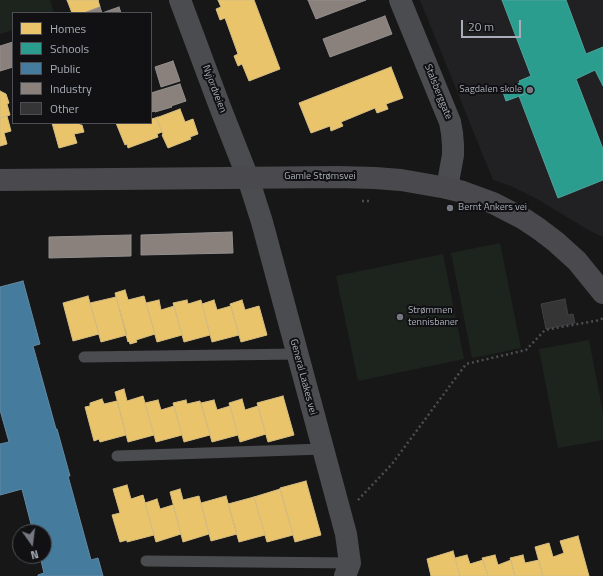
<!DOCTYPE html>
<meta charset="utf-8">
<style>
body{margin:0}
#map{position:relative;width:603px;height:576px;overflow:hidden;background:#171717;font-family:"Titillium Web",sans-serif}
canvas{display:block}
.legend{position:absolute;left:12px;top:12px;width:140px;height:112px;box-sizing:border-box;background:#111113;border:1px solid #4d4f55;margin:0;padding:5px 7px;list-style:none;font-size:12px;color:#a8adb8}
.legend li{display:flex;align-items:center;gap:8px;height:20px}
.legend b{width:20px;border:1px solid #4d4f55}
.north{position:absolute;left:12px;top:524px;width:40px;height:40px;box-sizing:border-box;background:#111113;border:1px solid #4d4f55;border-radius:50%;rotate:166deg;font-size:11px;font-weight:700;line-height:16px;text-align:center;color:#a8adb8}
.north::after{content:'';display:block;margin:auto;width:14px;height:18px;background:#757880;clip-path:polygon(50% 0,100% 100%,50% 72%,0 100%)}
.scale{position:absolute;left:461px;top:20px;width:60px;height:18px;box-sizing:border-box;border:2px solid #a8adb8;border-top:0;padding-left:5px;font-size:12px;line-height:14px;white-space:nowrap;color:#a8adb8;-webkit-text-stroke:3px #111113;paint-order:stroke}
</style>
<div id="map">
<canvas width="603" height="576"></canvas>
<ul class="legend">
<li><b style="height:11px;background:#e9c46a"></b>Homes</li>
<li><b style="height:11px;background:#2a9d8f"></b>Schools</li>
<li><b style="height:11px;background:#457b9d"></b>Public</li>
<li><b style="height:11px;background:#8a817c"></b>Industry</li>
<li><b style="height:11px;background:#353536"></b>Other</li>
</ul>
<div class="north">N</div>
<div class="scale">20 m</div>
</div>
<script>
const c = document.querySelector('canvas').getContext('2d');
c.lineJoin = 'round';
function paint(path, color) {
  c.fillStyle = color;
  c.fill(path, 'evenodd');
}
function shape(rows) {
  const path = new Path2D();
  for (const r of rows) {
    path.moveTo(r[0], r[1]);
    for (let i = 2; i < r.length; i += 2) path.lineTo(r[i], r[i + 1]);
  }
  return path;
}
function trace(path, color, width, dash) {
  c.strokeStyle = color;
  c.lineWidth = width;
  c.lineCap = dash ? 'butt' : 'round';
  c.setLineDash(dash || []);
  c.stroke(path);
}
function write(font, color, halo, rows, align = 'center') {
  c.font = font + ' "Titillium Web",sans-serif';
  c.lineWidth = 4;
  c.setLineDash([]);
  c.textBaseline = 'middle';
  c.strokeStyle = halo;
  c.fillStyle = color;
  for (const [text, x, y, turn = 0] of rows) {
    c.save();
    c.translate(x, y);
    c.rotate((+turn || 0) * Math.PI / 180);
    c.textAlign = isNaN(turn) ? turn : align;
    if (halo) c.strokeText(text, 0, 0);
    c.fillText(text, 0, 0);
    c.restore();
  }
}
const built = shape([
 [420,0,603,0,603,236,598,235,585,228,537,199,511,186,493,180]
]);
const green = shape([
 [0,0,50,0,54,13,13,13,13,30,0,34],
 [500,243,521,348,472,358,451,253],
 [443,254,464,359,358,381,336,276],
 [589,340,603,412,603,440,558,448,539,349]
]);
const homes = shape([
 [67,0,99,0,98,0,100,7,84,13,72,13,67,0],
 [218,0,254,0,280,69,249,81,242,64,238,66,234,56,238,54,225,18,220,20,216,9,221,7,218,0],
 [391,67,403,98,386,104,388,109,377,113,375,108,341,122,343,126,331,131,330,126,311,133,299,103,391,67],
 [0,91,6,94,9,103,7,104,10,115,0,118,0,91],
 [180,109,185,122,193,119,198,134,190,137,191,139,168,148,162,135,163,134,156,118,180,109],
 [7,116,11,131,4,133,7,144,0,146,0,118,7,116],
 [151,116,152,119,158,117,156,118,162,132,157,134,158,137,128,148,127,144,125,145,116,123,151,123,151,116],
 [52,123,79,123,80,125,82,125,84,132,74,134,77,143,59,148,52,123],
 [125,290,128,300,144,296,155,334,136,340,137,342,130,344,129,341,128,342,115,293,125,290],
 [88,296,99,334,73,341,63,303,88,296],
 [116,297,127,335,101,342,90,303,116,297],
 [159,300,161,310,174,306,182,335,157,342,146,303,159,300],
 [187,300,188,304,201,300,210,335,184,342,173,303,187,300],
 [214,300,217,310,231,306,239,335,212,342,202,304,214,300],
 [242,300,245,310,259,306,267,335,241,342,230,304,242,300],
 [124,389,127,401,143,396,154,435,128,442,115,392,124,389],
 [283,396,294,435,268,442,257,403,283,396],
 [102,399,104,404,117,401,126,435,100,442,99,439,94,441,85,407,90,406,90,403,102,399],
 [242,399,245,410,258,406,266,434,240,442,229,403,242,399],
 [158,400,161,410,174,406,182,435,156,442,145,403,158,400],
 [186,400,187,404,200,401,210,435,184,442,173,403,186,400],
 [214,400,217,410,230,406,238,435,212,442,201,403,214,400],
 [306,481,321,535,295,542,280,488,306,481],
 [127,485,131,499,143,495,154,535,127,542,127,540,120,542,112,515,120,513,113,489,127,485],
 [180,489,183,500,199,496,209,534,183,542,170,492,180,489],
 [280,489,293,535,267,542,254,497,280,489],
 [226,496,237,534,211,541,201,503,226,496],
 [254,497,265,535,239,542,228,504,254,497],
 [157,499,160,509,173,505,181,534,156,542,145,503,157,499],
 [578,536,589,576,543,576,535,547,549,543,553,557,564,553,560,541,578,536],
 [453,551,460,576,431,576,427,559,453,551],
 [467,555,470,564,483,560,488,576,460,576,455,558,467,555],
 [495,555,498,565,511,560,515,576,488,576,482,558,495,555],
 [523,555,525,563,539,560,543,576,515,576,510,558,523,555]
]);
const schools = shape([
 [502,0,566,0,586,54,603,47,603,86,595,70,576,79,603,149,603,180,558,198,519,96,525,94,506,101,502,89,520,83,519,81,531,76,502,0]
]);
const public = shape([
 [23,281,40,344,33,346,56,429,57,429,70,476,68,476,91,560,98,558,103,576,38,576,38,575,44,573,40,556,44,556,44,532,33,532,22,489,0,495,0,444,9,442,0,410,0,287,23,281]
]);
const industry = shape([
 [308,0,366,0,316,19,308,0],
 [100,7,102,13,84,13,100,7],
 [119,7,121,13,102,13,119,7],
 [385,16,392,34,330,57,323,39,385,16],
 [13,42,13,67,0,71,0,46,13,42],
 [173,61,180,81,161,87,155,67,173,61],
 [180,84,186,101,171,106,172,107,155,112,155,111,151,112,151,93,180,84],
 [232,232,233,253,141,255,141,235,232,232],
 [131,235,131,256,49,258,49,237,131,235]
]);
const building = shape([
 [565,299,568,315,573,314,575,323,546,329,541,304,565,299]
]);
const path = shape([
 [362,201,372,201],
 [358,500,392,464,466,364,526,350,545,330,600,320,603,318]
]);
const lane = shape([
 [84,357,297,354],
 [117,456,323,449],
 [146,561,350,563]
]);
const street = shape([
 [180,0,220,107,248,178,262,222,346,534,350,563,345,576],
 [400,0,450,122,452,133,453,145,453,155,447,188]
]);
const secondary = shape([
 [0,180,338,177,375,178,401,180,447,188,463,192,493,203,524,219,539,229,556,242,577,261,603,293]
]);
const markers = [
 [530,90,4,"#757880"],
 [450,208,4,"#757880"],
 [400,317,4,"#757880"]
];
const streetNames = [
 ["Nyjordveien",214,89,69],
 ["Stalsberggate",438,92,68],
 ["Gamle Strømsvei",320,177],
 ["General Laakes vei",303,377,75]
];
const poiNames = [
 ["Sagdalen skole",522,90,"right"],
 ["Bernt Ankers vei",458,208],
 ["Strømmen",408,311],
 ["tennisbaner",408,323]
];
paint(built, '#212123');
paint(green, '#1d241e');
paint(homes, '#e9c46a');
trace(homes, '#d6bd81', 1);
paint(schools, '#2a9d8f');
trace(schools, '#50a29b', 1);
paint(public, '#457b9d');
trace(public, '#638aa5', 1);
paint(industry, '#8a817c');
trace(industry, '#938e8e', 1);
paint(building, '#353536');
trace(building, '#3f4043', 1);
trace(path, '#4d4e52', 2.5, [2, 3]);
trace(lane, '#4b4c50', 11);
trace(street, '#4b4c50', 22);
trace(secondary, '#4a4a4e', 22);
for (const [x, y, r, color] of markers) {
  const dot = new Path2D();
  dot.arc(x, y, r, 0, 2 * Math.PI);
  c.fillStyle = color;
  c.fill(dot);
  trace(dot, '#111113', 1.5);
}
write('10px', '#a8adb8', '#111113', streetNames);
write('10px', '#a8adb8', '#111113', poiNames, 'left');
</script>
